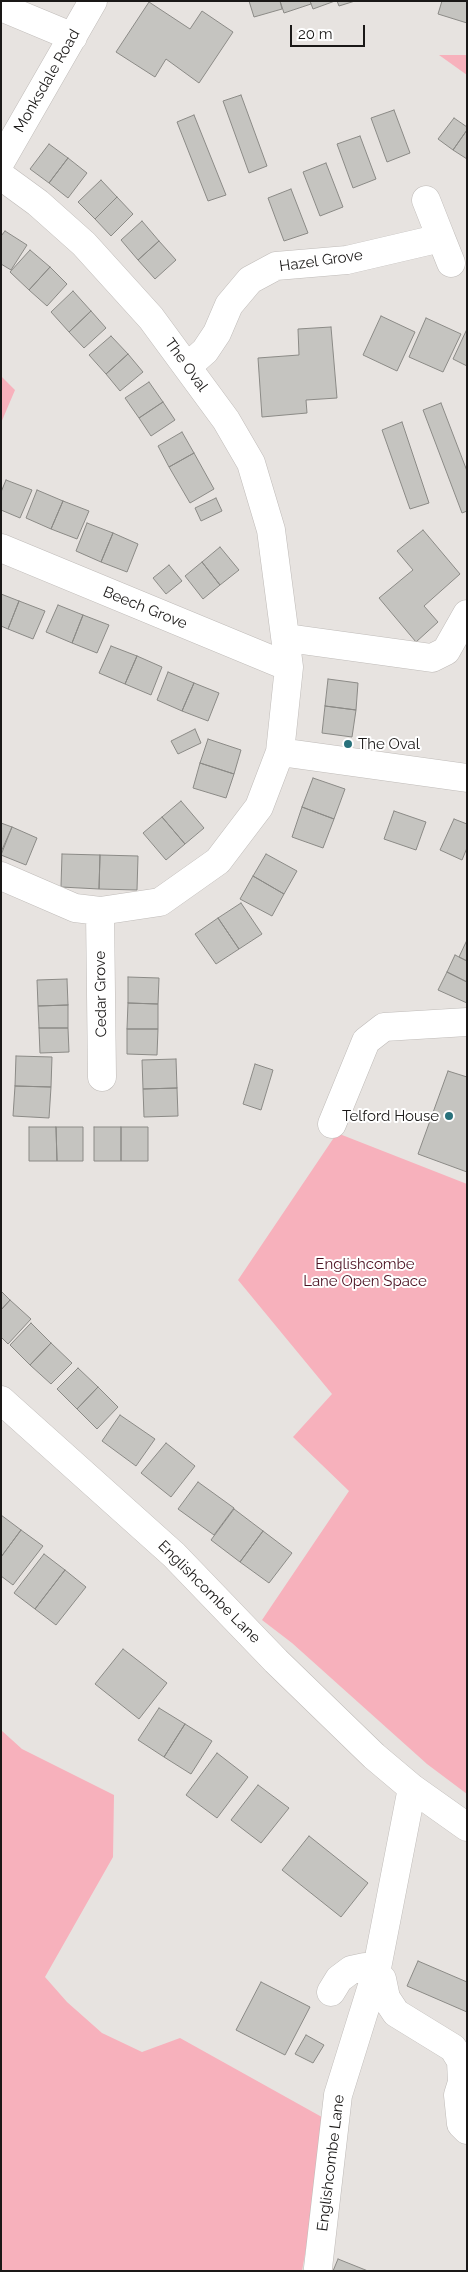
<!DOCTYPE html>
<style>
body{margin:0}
#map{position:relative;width:468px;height:2272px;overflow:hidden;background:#e7e3e0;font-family:Raleway,sans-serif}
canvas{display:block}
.frame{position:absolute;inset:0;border:2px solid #1a1817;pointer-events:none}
.scale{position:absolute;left:290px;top:25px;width:75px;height:22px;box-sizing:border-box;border:2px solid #1a1817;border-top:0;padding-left:6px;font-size:15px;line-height:18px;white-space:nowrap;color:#1a1817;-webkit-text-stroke:4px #fff;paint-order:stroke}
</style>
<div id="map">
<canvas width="468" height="2272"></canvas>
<div class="frame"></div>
<div class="scale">20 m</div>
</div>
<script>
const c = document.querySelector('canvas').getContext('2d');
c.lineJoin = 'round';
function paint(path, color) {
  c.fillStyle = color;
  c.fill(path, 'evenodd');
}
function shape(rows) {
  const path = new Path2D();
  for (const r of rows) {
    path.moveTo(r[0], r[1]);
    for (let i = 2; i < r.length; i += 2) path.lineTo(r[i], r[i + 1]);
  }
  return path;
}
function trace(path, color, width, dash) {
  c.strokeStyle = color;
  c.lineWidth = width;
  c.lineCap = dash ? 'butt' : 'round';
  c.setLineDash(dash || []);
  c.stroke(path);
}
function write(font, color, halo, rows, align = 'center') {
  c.font = font + ' Raleway,sans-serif';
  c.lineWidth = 4;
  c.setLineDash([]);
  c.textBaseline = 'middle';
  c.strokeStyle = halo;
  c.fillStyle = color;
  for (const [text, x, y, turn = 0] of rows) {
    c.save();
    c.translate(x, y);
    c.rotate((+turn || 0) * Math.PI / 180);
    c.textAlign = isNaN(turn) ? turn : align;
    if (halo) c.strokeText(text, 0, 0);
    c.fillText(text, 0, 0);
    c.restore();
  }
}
const green = shape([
 [439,55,467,55,467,75],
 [1,376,15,390,1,423],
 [337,1133,467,1184,467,1794,427,1764,292,1643,262,1620,349,1491,293,1437,332,1394,238,1280],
 [1,1730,22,1749,114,1795,113,1857,45,1977,67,2002,102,2033,142,2052,180,2038,329,2121,302,2271,1,2271]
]);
const building = shape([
 [249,1,280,1,282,9,254,17,249,1],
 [280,1,310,1,311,4,284,13,280,1],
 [310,1,335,1,313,9,310,1],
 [337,1,355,1,339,6,337,1],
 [442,1,467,1,467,23,438,14,442,1],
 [149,2,190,29,202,11,233,32,199,83,166,59,155,77,116,52,149,2],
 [241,95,267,166,249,173,223,101,241,95],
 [394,110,410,153,387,162,371,118,394,110],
 [194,115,226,195,208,201,177,122,194,115],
 [454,118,467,127,467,130,453,150,438,139,454,118],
 [467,130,467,159,453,150,467,130],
 [360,136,376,179,353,188,337,144,360,136],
 [49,144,68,158,49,183,30,169,49,144],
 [68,158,87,173,68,198,49,183,68,158],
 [326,163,343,207,320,216,303,172,326,163],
 [101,180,117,197,95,219,78,202,101,180],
 [291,189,308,233,284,241,268,198,291,189],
 [117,197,133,214,111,236,95,219,117,197],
 [142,221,159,241,138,260,121,240,142,221],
 [5,231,27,245,11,270,1,264,1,236,5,231],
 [159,241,176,260,155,279,138,260,159,241],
 [30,250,50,267,29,290,10,272,30,250],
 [50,267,67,284,47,306,29,290,50,267],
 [73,291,91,311,69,332,51,312,73,291],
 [91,311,106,328,84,348,69,332,91,311],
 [381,316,415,332,397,371,363,355,381,316],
 [426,318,461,334,443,372,409,357,426,318],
 [331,327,337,398,306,400,307,413,262,417,258,358,299,355,298,329,331,327],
 [467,329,467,366,453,359,467,329],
 [111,336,128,354,106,374,89,355,111,336],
 [128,354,143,372,120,391,106,374,128,354],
 [149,382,163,402,139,418,125,398,149,382],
 [163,402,175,420,151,436,139,418,163,402],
 [441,403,467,471,467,511,462,513,423,410,441,403],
 [402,422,429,503,410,509,382,430,402,422],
 [182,432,194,453,169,467,158,446,182,432],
 [194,453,214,489,190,503,169,467,194,453],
 [6,480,32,490,20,518,1,510,1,492,6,480],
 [37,490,63,501,51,529,26,518,37,490],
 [216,498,222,511,201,521,195,508,216,498],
 [63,501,89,511,77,539,51,529,63,501],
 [87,523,113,533,101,562,76,551,87,523],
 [423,530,460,574,424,606,438,622,416,642,379,598,413,570,397,551,423,530],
 [113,533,138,544,127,572,101,562,113,533],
 [220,547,239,570,220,585,202,562,220,547],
 [202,562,220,585,203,599,185,576,202,562],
 [169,565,182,581,166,594,153,578,169,565],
 [1,594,19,601,8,629,1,626,1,594],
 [19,601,45,611,33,639,8,629,19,601],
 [58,605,83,615,72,643,46,632,58,605],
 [83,615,109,625,97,653,72,643,83,615],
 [111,646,137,656,125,684,99,673,111,646],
 [137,656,162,667,151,695,125,684,137,656],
 [168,672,194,683,182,711,157,700,168,672],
 [328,679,358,683,356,710,325,706,328,679],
 [194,683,219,693,208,721,182,711,194,683],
 [325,706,356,710,352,737,322,733,325,706],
 [195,729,201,743,178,754,171,741,195,729],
 [208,739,241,750,234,774,200,763,208,739],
 [200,763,234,774,226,798,193,788,200,763],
 [313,778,345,789,334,819,302,807,313,778],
 [181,801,204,828,185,844,162,817,181,801],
 [302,807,334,819,323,848,292,837,302,807],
 [394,811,426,822,416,850,384,839,394,811],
 [162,817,185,844,166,860,143,833,162,817],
 [454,819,467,824,467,848,462,860,440,850,454,819],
 [1,823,12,827,1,852,1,823],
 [12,827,37,838,26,865,1,855,12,827],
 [62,854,100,855,99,889,61,887,62,854],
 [266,854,297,871,284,894,253,876,266,854],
 [100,855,138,856,137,890,99,889,100,855],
 [253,876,284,894,272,916,240,899,253,876],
 [241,903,262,934,239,949,218,918,241,903],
 [218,918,239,949,216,964,195,934,218,918],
 [467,940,467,961,459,957,467,940],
 [455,955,467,961,467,982,447,972,455,955],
 [447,972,467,982,467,1003,438,990,447,972],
 [128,977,159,978,158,1004,128,1003,128,977],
 [67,979,68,1005,38,1006,37,980,67,979],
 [128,1003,158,1004,158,1029,127,1029,128,1003],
 [68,1005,68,1028,39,1028,38,1006,68,1005],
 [39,1028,68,1028,69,1052,40,1053,39,1028],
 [127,1029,158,1029,157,1055,127,1054,127,1029],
 [16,1056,52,1057,51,1087,15,1086,16,1056],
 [176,1059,177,1088,143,1089,142,1060,176,1059],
 [255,1064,273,1070,261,1110,243,1104,255,1064],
 [448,1071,467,1077,467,1172,418,1154,448,1071],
 [15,1086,51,1087,49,1118,13,1116,15,1086],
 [177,1088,178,1116,144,1117,143,1089,177,1088],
 [29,1127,56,1127,57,1161,29,1161,29,1127],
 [56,1127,83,1127,83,1161,57,1161,56,1127],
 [94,1127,121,1127,121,1161,94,1161,94,1127],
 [121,1127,148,1127,148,1161,121,1161,121,1127],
 [1,1291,10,1300,1,1310,1,1291],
 [10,1300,31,1319,8,1344,1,1337,1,1310,10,1300],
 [31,1323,51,1343,30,1365,10,1345,31,1323],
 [51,1343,72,1363,51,1384,30,1365,51,1343],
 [78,1368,98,1387,77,1409,57,1389,78,1368],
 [98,1387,118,1407,97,1429,77,1409,98,1387],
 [120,1415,155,1439,136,1466,102,1441,120,1415],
 [166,1443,195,1466,171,1497,141,1473,166,1443],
 [198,1482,234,1508,214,1535,178,1509,198,1482],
 [234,1509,263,1531,240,1562,211,1540,234,1509],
 [1,1515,21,1530,1,1557,1,1515],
 [21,1530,43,1546,13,1585,1,1576,1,1557,21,1530],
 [263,1531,292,1553,269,1583,240,1562,263,1531],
 [44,1554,65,1570,35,1609,14,1593,44,1554],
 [65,1570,86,1587,56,1625,35,1609,65,1570],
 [123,1649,167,1683,139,1719,95,1684,123,1649],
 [159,1708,185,1724,164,1757,138,1740,159,1708],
 [185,1724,212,1741,191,1774,164,1757,185,1724],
 [217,1753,248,1777,217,1818,186,1795,217,1753],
 [258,1785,289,1808,261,1843,231,1820,258,1785],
 [309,1836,368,1883,341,1917,282,1870,309,1836],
 [418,1961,467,1982,467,2012,407,1986,418,1961],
 [261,1982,310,2007,285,2055,236,2030,261,1982],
 [306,2035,324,2045,313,2063,295,2054,306,2035],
 [338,2259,368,2271,333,2271,338,2259]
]);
const minor = shape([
 [1,7,73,37],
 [1,161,93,1],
 [1,176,38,203,84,244,151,318,226,420,251,463,271,530,289,667,280,752,259,807,218,861,160,902,100,911,75,908,1,876],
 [426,200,441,238],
 [188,366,205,351,217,333,229,305,250,280,276,266,347,260,441,238,451,263],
 [1,548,289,667],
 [287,638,432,658,446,651,467,614],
 [280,752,467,778],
 [100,911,102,1077],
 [332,1124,366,1041,384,1027,467,1022],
 [1,1400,174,1555,276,1661,374,1756,412,1788,467,1827],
 [331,1992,339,1979,351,1970,365,1967,382,1979,386,1998,396,2013,453,2048,461,2061,462,2082,458,2095,461,2124,467,2130],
 [318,2268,338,2095,376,1973,412,1788]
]);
const markers = [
 [348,744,5,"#28717b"],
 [449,1116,5,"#28717b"]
];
const streetNames = [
 ["Monksdale Road",47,81,-60],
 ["Hazel Grove",321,261,-8],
 ["The Oval",186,365,54],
 ["Beech Grove",145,608,22],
 ["Cedar Grove",101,994,-91],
 ["Englishcombe Lane",209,1592,45],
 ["Englishcombe Lane",331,2163,-83]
];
const poiNames = [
 ["The Oval",358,744],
 ["Telford House",439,1116,"right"]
];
const parkNames = [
 ["Englishcombe",365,1264],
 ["Lane Open Space",365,1281]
];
paint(green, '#f7b1bc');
paint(building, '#c5c4c0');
trace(building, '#8b8a86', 1);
trace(minor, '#bfbbb8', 29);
trace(minor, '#fff', 28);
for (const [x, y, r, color] of markers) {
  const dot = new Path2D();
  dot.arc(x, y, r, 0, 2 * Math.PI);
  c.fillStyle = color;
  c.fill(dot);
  trace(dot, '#fff', 2);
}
write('15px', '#1a1817', '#fff', streetNames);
write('15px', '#1a1817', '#fff', poiNames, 'left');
write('15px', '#4a1020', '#fff', parkNames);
</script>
